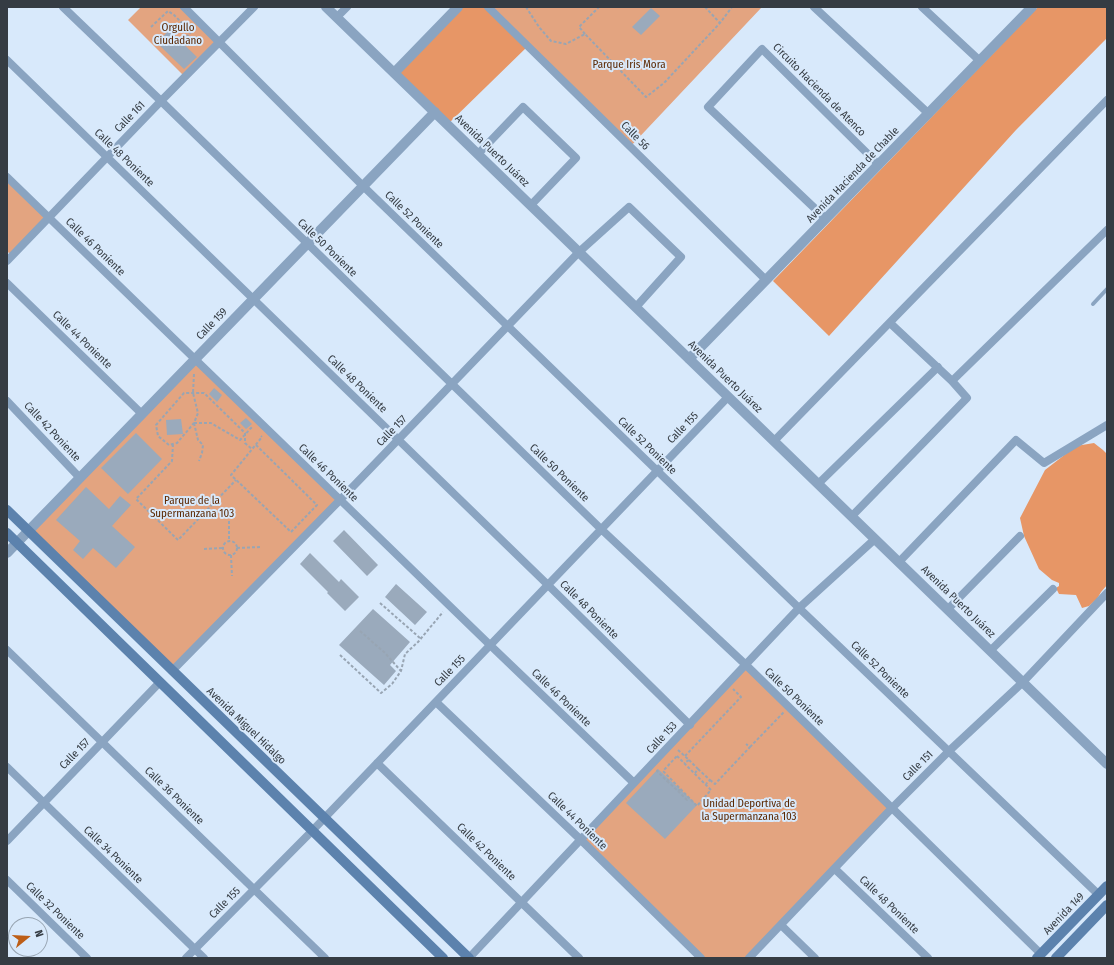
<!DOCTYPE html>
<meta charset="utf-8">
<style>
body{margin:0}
#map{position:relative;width:1114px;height:965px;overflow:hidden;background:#d8e9fb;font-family:"Fira Sans Condensed",sans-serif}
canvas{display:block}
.frame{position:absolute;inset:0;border:8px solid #353c43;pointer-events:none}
.north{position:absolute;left:8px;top:917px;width:40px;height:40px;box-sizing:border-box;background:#d8e9fb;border:1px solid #97a4b1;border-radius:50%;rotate:72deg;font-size:11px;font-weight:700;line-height:16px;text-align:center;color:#353c43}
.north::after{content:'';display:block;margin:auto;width:14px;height:18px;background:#bd5e17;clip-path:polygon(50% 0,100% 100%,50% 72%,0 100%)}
</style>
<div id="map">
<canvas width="1114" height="965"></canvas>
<div class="frame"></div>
<div class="north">N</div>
</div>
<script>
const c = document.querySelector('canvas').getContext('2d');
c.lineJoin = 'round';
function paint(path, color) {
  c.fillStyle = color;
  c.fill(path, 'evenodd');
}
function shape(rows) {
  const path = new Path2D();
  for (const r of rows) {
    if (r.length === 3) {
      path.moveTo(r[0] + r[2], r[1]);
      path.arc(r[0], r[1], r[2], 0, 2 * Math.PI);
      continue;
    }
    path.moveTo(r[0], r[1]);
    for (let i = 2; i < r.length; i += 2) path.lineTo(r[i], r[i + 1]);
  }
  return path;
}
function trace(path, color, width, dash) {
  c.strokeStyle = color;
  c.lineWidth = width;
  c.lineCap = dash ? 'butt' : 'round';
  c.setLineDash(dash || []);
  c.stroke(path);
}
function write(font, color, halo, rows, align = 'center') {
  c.font = font + ' "Fira Sans Condensed",sans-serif';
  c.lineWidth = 4;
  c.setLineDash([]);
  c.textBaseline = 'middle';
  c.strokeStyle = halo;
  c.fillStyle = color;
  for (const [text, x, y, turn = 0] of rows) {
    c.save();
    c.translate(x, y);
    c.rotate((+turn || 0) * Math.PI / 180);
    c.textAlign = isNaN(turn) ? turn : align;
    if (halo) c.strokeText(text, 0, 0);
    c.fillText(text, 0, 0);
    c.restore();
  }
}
const green = shape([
 [141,7,184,7,220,42,185,77,128,20],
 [488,7,762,7,630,147],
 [7,177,49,218,12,256,7,251],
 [195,360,339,500,172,670,29,531],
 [746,668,889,808,745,958,704,958,584,840]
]);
const forest = shape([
 [458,7,488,7,528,46,448,124,394,73],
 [1038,7,1107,7,1107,38,1016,130,829,336,773,281],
 [1094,443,1103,450,1107,454,1107,585,1101,592,1097,599,1089,606,1082,608,1076,595,1059,594,1056,588,1059,586,1059,583,1052,580,1039,569,1024,536,1020,518,1045,470,1076,446]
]);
const building = shape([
 [651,8,660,16,641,35,632,27],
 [169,30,197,57,184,69,157,43],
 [214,388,222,395,217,402,209,394],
 [246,418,252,424,246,429,240,423],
 [181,419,183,434,167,435,166,420],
 [136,433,162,459,128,494,101,468],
 [86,487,109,509,120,496,131,505,112,526,135,547,116,568,93,548,83,559,73,550,80,541,56,520],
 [344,530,378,565,367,576,333,541],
 [310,553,339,582,341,579,359,597,345,611,327,593,328,592,300,564],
 [396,584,427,612,415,625,385,597],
 [373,609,410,642,390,665,396,671,384,685,339,645],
 [658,769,697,805,665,839,626,803]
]);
const path = shape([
 [526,7,539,27,551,41,566,44,585,34,646,97,664,83,720,23,732,7],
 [705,7,720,23],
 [151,27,168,11,174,15,191,32],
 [585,34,579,27,599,7],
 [183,41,191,32,196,29],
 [194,374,193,393,198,413,194,423,177,443,169,445,158,436,156,425,184,393,204,393,245,433,245,443,252,449],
 [194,423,211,423,240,440,252,427],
 [194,423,198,440,203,445,202,453,199,461],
 [173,444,172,461,136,499,178,540,236,480],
 [256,445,317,505,291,532,231,475,262,437,261,436],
 [229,521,229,540],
 [230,548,7],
 [237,548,260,547],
 [204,549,222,548],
 [231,555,232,576],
 [380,603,420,638],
 [360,631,385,653,401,671],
 [340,655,381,693,392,684,401,671,405,654,418,642,443,612],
 [750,747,784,712],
 [678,750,689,760,684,763],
 [677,756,711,790,697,806,663,771,677,756],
 [685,756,741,697,733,689],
 [689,760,698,769,695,773],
 [698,769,710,780,706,784],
 [658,770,657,771,667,781,670,778],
 [710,780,715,784,750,747,746,744],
 [667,781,678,791,681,789],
 [678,791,687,800,689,797]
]);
const service = shape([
 [1093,304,1107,289]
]);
const minor = shape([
 [63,7,161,101,601,529,746,665,1041,954],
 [184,7,363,186,799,608,1099,895],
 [488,7,766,280],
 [814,7,929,114],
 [922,7,980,61],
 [337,17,347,7],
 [7,60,548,585,690,725],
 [478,154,523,107,576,158,531,205],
 [7,177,490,645,634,783],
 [826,219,708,107,762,49,879,165],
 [7,261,161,101,254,7],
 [7,283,142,414],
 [952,381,1107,230],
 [7,401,80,478],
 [774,441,1107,100],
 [818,484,938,367],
 [852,516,967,398,952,381,890,323],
 [899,562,1016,440,1044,463,1107,425],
 [948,609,1020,536],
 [7,650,325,958],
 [990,651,1053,589],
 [172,671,340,500,579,252,629,207,681,257,636,307],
 [436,702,581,840,701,958],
 [377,763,579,958],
 [7,767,204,958],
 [7,841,160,682],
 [835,869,928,958],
 [7,880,87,958],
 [781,925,815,958],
 [186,958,312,831,728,397],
 [469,958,799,608,875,539],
 [749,958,892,808,949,751,1023,682,1107,593]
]);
const tertiary = shape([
 [326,7,1107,764],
 [394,73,458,7],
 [689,359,1032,7],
 [7,553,435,112]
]);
const secondary = shape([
 [7,510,469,958],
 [7,533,443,958],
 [1037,958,1107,886],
 [1056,958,1107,905]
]);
const parkNames = [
 ["Orgullo",178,28],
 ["Ciudadano",178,41],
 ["Parque Iris Mora",629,65],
 ["Parque de la",192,501],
 ["Supermanzana 103",192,514],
 ["Unidad Deportiva de",749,804],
 ["la Supermanzana 103",749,817]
];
const streetNames = [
 ["Circuito Hacienda de Atenco",819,90,45],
 ["Calle 161",130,117,-46],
 ["Calle 56",635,136,45],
 ["Avenida Puerto Juárez",492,151,44],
 ["Calle 48 Poniente",124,158,44],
 ["Avenida Hacienda de Chable",853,175,-46],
 ["Calle 52 Poniente",414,220,44],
 ["Calle 46 Poniente",95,247,44],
 ["Calle 50 Poniente",327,248,44],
 ["Calle 159",212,324,-46],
 ["Calle 44 Poniente",82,340,44],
 ["Avenida Puerto Juárez",725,377,44],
 ["Calle 48 Poniente",357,384,44],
 ["Calle 155",683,428,-46],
 ["Calle 157",392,431,-46],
 ["Calle 42 Poniente",52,432,47],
 ["Calle 52 Poniente",647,446,44],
 ["Calle 46 Poniente",328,473,44],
 ["Calle 50 Poniente",559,473,44],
 ["Avenida Puerto Juárez",958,602,44],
 ["Calle 48 Poniente",589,610,45],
 ["Calle 52 Poniente",880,670,44],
 ["Calle 155",450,671,-46],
 ["Calle 50 Poniente",794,697,44],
 ["Calle 46 Poniente",561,698,44],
 ["Avenida Miguel Hidalgo",246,726,44],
 ["Calle 153",662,738,-47],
 ["Calle 157",75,754,-46],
 ["Calle 151",918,766,-45],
 ["Calle 36 Poniente",174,796,44],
 ["Calle 44 Poniente",577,821,44],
 ["Calle 42 Poniente",486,852,44],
 ["Calle 34 Poniente",113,855,44],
 ["Calle 155",225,903,-45],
 ["Calle 48 Poniente",889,905,44],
 ["Calle 32 Poniente",55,911,44],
 ["Avenida 149",1064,914,-46]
];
paint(green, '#e3a480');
paint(forest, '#e79666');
paint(building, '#9aaabc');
trace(path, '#98a5b3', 2, [3, 2]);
trace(service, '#8aa4c1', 4);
trace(minor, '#8aa4c1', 8);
trace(tertiary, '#8aa4c1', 10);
trace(secondary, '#5c82ad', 10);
write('11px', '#5b2802', '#d8e9fb', parkNames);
write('11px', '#353c43', '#d8e9fb', streetNames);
</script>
